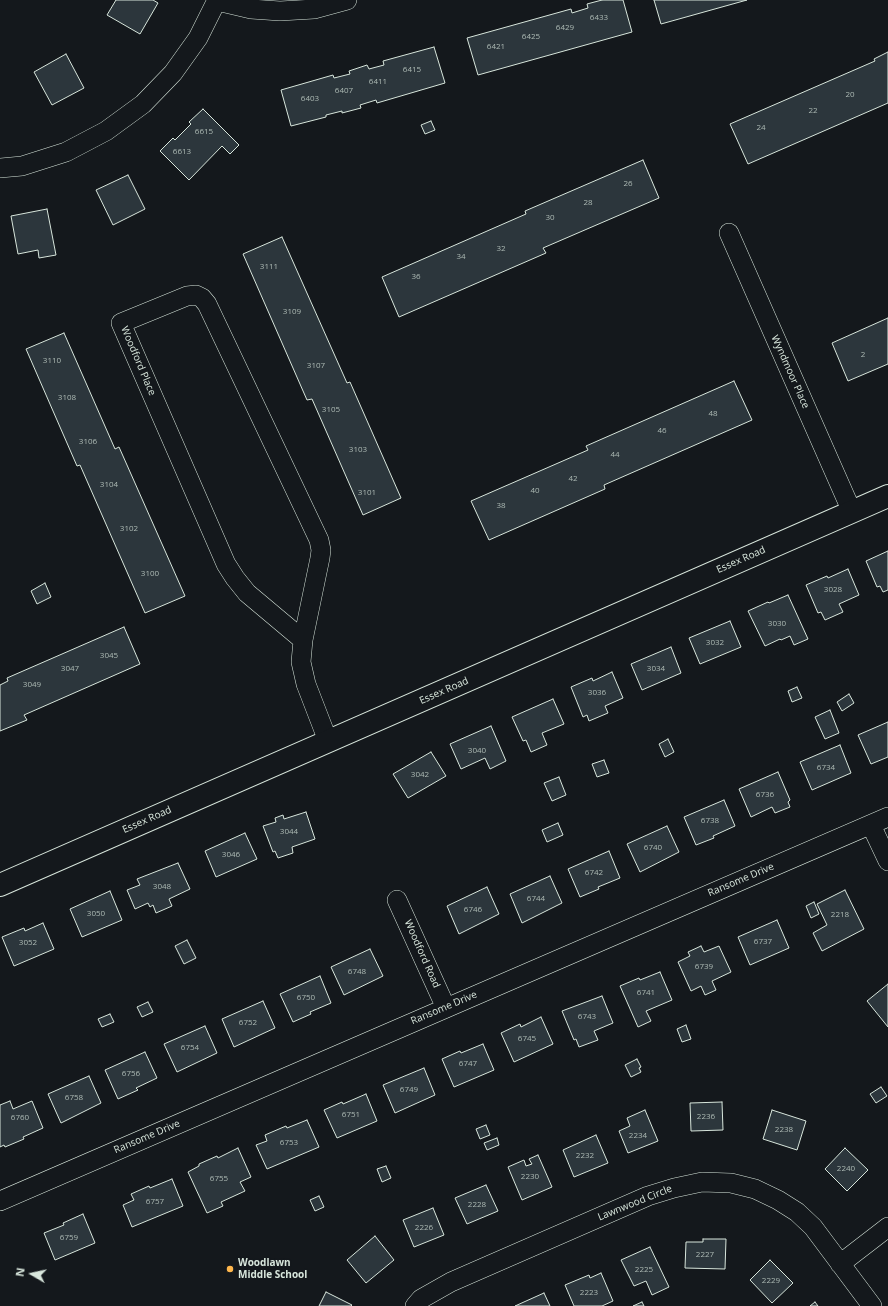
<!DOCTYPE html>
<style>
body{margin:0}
#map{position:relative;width:888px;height:1306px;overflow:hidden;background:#14181c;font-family:"Open Sans",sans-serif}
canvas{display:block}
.north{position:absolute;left:12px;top:1254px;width:40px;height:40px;-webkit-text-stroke:3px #14181c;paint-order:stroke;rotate:279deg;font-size:11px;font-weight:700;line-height:16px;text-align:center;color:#d8e6dc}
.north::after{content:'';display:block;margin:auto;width:14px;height:18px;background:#d8e6dc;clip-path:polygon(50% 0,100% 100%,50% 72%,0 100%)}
</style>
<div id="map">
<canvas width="888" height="1306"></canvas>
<div class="north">N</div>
</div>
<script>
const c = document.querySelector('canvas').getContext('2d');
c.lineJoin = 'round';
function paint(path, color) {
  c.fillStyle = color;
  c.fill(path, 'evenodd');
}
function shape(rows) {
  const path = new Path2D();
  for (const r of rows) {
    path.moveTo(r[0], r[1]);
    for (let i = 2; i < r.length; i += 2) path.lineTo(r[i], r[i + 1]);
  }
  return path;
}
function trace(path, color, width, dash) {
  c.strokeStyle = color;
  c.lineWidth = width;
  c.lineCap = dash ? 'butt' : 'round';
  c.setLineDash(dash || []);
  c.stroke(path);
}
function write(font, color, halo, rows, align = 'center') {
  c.font = font + ' "Open Sans",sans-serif';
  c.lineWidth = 3;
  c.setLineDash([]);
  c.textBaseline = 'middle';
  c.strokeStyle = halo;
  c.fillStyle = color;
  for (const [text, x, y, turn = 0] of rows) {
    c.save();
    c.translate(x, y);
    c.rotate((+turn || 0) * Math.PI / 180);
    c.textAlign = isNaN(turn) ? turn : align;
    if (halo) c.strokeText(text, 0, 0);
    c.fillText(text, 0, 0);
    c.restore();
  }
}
const building = shape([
 [116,0,153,0,158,3,140,34,107,15,116,0],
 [602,0,623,0,632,32,478,75,467,38,571,9,572,13,588,8,587,4,602,0],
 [654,0,747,0,661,24,654,0],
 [434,47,445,83,377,103,376,100,360,105,361,108,342,113,342,111,326,115,326,117,291,126,281,90,333,75,334,78,350,74,349,71,367,65,369,69,384,65,383,61,434,47],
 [888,52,888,103,748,164,730,124,875,61,874,59,888,52],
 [66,54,84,88,52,105,34,72,66,54],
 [203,109,239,145,230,154,222,146,189,180,160,151,173,138,175,140,191,124,189,122,203,109],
 [431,121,435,130,425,134,421,125,431,121],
 [643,160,659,198,543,248,546,253,399,317,382,277,526,214,525,211,643,160],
 [128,175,145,209,113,225,96,190,128,175],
 [47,209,56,255,39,258,38,250,18,254,11,216,47,209],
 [282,237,347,383,350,382,401,498,363,515,312,399,307,400,243,254,282,237],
 [888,318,888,364,848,381,832,343,888,318],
 [64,333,115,449,119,447,185,596,145,613,80,465,77,466,26,349,64,333],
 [734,381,752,420,604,485,605,489,489,540,471,501,588,450,586,446,734,381],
 [888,551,888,590,883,592,880,586,877,587,866,561,888,551],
 [848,569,859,595,839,604,843,612,825,620,821,612,818,613,806,585,827,576,828,578,848,569],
 [45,583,51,597,37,604,31,591,45,583],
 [788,595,808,639,794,645,790,636,781,640,780,639,765,646,748,611,768,602,769,603,788,595],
 [730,621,741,647,700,664,689,638,730,621],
 [124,627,140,664,24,715,27,720,0,731,0,685,8,681,7,678,124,627],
 [671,647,681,673,642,690,631,664,671,647],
 [612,672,623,698,605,706,608,713,589,721,587,715,583,717,571,687,592,678,593,681,612,672],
 [797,687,802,698,792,702,788,691,797,687],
 [849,694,854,703,842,711,837,702,849,694],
 [553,699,564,724,542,733,547,745,531,752,526,740,523,741,512,717,553,699],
 [830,710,839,733,825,739,815,717,830,710],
 [888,722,888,757,871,764,858,735,888,722],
 [491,726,506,761,490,769,485,758,461,769,450,744,491,726],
 [668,739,674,752,665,757,659,744,668,739],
 [840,745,851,773,812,790,800,762,840,745],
 [431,752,446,776,408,798,393,774,431,752],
 [604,760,609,773,597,777,592,764,604,760],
 [778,772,790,800,788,802,790,807,775,813,772,807,751,817,739,789,778,772],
 [559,777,566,795,552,801,544,783,559,777],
 [724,800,735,826,713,836,714,838,696,845,684,817,724,800],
 [306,812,315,839,292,847,293,853,278,858,275,851,273,852,263,826,276,822,275,818,283,815,284,819,306,812],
 [558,823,563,835,547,842,542,830,558,823],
 [667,826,679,852,640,872,627,844,667,826],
 [245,833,257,859,216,877,205,851,245,833],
 [609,851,620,878,598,887,599,889,580,897,568,869,609,851],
 [178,863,190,889,169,899,172,906,156,913,153,905,150,907,148,903,135,909,127,890,140,885,137,879,178,863],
 [550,876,562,903,522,923,510,894,550,876],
 [487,887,499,914,459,934,447,906,487,887],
 [845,890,864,929,822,951,813,933,827,925,817,904,845,890],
 [110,891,122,920,82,937,70,909,110,891],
 [814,902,819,914,811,918,806,906,814,902],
 [777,920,789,948,750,965,738,937,777,920],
 [43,923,54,949,14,966,2,937,24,928,25,931,43,923],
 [187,940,196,958,184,964,175,946,187,940],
 [701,946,704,952,719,946,731,972,712,981,716,990,705,995,701,986,691,991,678,962,690,956,688,952,701,946],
 [370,949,383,976,344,995,331,967,370,949],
 [660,972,672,1000,646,1011,651,1021,638,1027,620,986,639,978,640,980,660,972],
 [320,976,331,1003,310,1012,311,1014,293,1022,280,994,320,976],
 [888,984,888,1027,867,1001,888,984],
 [602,996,613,1023,594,1031,598,1040,579,1047,576,1039,574,1040,562,1011,602,996],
 [263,1001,275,1028,234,1047,222,1019,263,1001],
 [148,1002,153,1012,142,1017,137,1007,148,1002],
 [110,1014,114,1022,102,1027,98,1019,110,1014],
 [541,1017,553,1044,514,1062,501,1033,520,1024,521,1027,541,1017],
 [686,1025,691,1039,682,1042,677,1029,686,1025],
 [205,1026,217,1053,177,1072,164,1044,205,1026],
 [483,1044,494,1070,454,1087,442,1059,460,1051,461,1053,483,1044],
 [145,1052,157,1078,136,1088,138,1090,118,1099,105,1070,145,1052],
 [637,1059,641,1067,639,1068,641,1072,631,1077,625,1065,637,1059],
 [424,1068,435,1095,395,1113,383,1085,424,1068],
 [89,1076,101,1103,61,1123,48,1094,89,1076],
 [881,1087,887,1096,876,1103,870,1094,881,1087],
 [366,1094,377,1121,337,1138,324,1110,342,1102,343,1104,366,1094],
 [10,1101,13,1109,32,1101,43,1128,23,1137,24,1139,5,1147,4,1145,0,1147,0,1105,10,1101],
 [722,1102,723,1130,691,1131,690,1103,722,1102],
 [645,1110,658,1141,628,1153,619,1131,630,1126,627,1118,645,1110],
 [772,1110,806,1121,797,1150,763,1139,772,1110],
 [307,1120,319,1147,267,1169,256,1145,267,1141,265,1135,286,1126,287,1128,307,1120],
 [486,1125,490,1135,480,1139,476,1129,486,1125],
 [596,1135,608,1163,574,1177,563,1150,596,1135],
 [497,1138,499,1145,487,1150,484,1143,497,1138],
 [238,1148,251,1177,240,1182,245,1191,221,1202,223,1206,207,1213,188,1172,199,1166,199,1164,217,1156,218,1158,238,1148],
 [845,1148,868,1170,847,1191,825,1169,845,1148],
 [538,1155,552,1187,522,1200,508,1167,524,1160,526,1166,532,1164,529,1159,538,1155],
 [386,1166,391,1178,382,1182,377,1169,386,1166],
 [172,1179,183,1206,132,1227,123,1205,134,1200,131,1194,149,1186,150,1188,172,1179],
 [486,1185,498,1211,467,1224,455,1198,486,1185],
 [319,1196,324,1207,315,1211,310,1200,319,1196],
 [433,1208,444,1235,414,1247,403,1220,433,1208],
 [83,1214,95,1243,55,1260,44,1233,64,1225,63,1223,83,1214],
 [375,1236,394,1260,366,1283,347,1260,375,1236],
 [703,1239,726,1239,725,1269,685,1268,686,1242,703,1242,703,1239],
 [650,1247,669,1287,652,1295,646,1281,634,1286,621,1260,650,1247],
 [770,1260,793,1283,772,1303,750,1280,770,1260],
 [601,1273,613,1301,602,1306,574,1306,565,1285,589,1275,590,1278,601,1273],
 [326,1292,352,1305,351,1306,319,1306,326,1292],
 [544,1293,550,1306,515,1306,544,1293],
 [642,1302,644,1306,633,1306,642,1302],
 [815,1302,818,1306,810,1306,815,1302]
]);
const street = shape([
 [217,1,251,9,280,11,314,9,347,0],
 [0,168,22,166,66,152,106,131,143,104,173,73,198,38,217,0],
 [729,233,852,512],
 [303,640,320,558,321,550,319,540,207,304,202,298,196,295,187,296,121,323,226,564,235,578,247,593,303,640,301,662,306,684,328,741],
 [871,825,888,861],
 [397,900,446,1008],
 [0,1201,888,817],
 [840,1264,888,1227],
 [415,1306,421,1299,451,1282,648,1196,674,1188,702,1182,731,1183,755,1189,778,1200,797,1212,813,1227,872,1306]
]);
const secondary = shape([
 [0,885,888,496]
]);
const markers = [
 [230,1269,4,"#ffb74d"]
];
const numberNames = [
 ["6433",599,18],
 ["6429",565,28],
 ["6425",531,37],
 ["6421",496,47],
 ["6415",412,70],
 ["6411",378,82],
 ["6407",344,91],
 ["20",850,95],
 ["6403",310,99],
 ["22",813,111],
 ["24",761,128],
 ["6615",204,132],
 ["6613",182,152],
 ["26",628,184],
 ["28",588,203],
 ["30",550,218],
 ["32",501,249],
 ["34",461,257],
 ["3111",269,267],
 ["36",416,277],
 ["3109",292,312],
 ["2",863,355],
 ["3110",52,361],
 ["3107",316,366],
 ["3108",67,398],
 ["3105",331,410],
 ["48",713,414],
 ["46",662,431],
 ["3106",88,442],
 ["3103",358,450],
 ["44",615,455],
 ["42",573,479],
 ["3104",109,485],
 ["40",535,491],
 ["3101",367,493],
 ["38",501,506],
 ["3102",129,529],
 ["3100",150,574],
 ["3028",833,590],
 ["3030",777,624],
 ["3032",715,643],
 ["3045",109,656],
 ["3047",70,669],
 ["3034",656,669],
 ["3049",32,685],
 ["3036",597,693],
 ["3040",477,751],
 ["6734",826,768],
 ["3042",420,775],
 ["6736",765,795],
 ["6738",710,821],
 ["3044",289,832],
 ["6740",653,848],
 ["3046",231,855],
 ["6742",594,873],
 ["3048",162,887],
 ["6744",536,899],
 ["6746",473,910],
 ["3050",96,914],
 ["2218",840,915],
 ["6737",763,942],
 ["3052",28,943],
 ["6739",704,967],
 ["6748",357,972],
 ["6741",646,993],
 ["6750",306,998],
 ["6743",587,1017],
 ["6752",248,1023],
 ["6745",527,1039],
 ["6754",190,1048],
 ["6747",468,1064],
 ["6756",131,1074],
 ["6749",409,1090],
 ["6758",74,1098],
 ["6751",351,1115],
 ["2236",706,1117],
 ["6760",20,1118],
 ["2238",784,1130],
 ["2234",638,1136],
 ["6753",289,1143],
 ["2232",585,1156],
 ["2240",846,1169],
 ["2230",530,1177],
 ["6755",219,1179],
 ["6757",155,1202],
 ["2228",477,1205],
 ["2226",424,1228],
 ["6759",69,1238],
 ["2227",705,1255],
 ["2225",644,1270],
 ["2229",771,1281],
 ["2223",589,1293]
];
const streetNames = [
 ["Woodford Place",138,361,67],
 ["Wyndmoor Place",790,372,66],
 ["Essex Road",741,560,-24],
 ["Essex Road",444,691,-24],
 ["Essex Road",147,820,-24],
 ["Ransome Drive",741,880,-23],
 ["Woodford Road",422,954,66],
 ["Ransome Drive",444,1008,-23],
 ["Ransome Drive",147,1137,-23],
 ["Lawnwood Circle",635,1203,-22]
];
const poiNames = [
 ["Woodlawn",238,1263],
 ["Middle School",238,1275]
];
paint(building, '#2c363c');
trace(building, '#d8e6dc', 1);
trace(street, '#d8e6dc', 20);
trace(secondary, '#d8e6dc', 24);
trace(street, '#14181c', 19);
trace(secondary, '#14181c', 22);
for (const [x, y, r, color] of markers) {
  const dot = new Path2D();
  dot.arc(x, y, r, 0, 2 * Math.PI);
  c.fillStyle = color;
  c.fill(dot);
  trace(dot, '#14181c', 1.5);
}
write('8px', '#adbab4', null, numberNames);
write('10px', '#d8e6dc', '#14181c', streetNames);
write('bold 10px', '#d8e6dc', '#14181c', poiNames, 'left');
</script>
